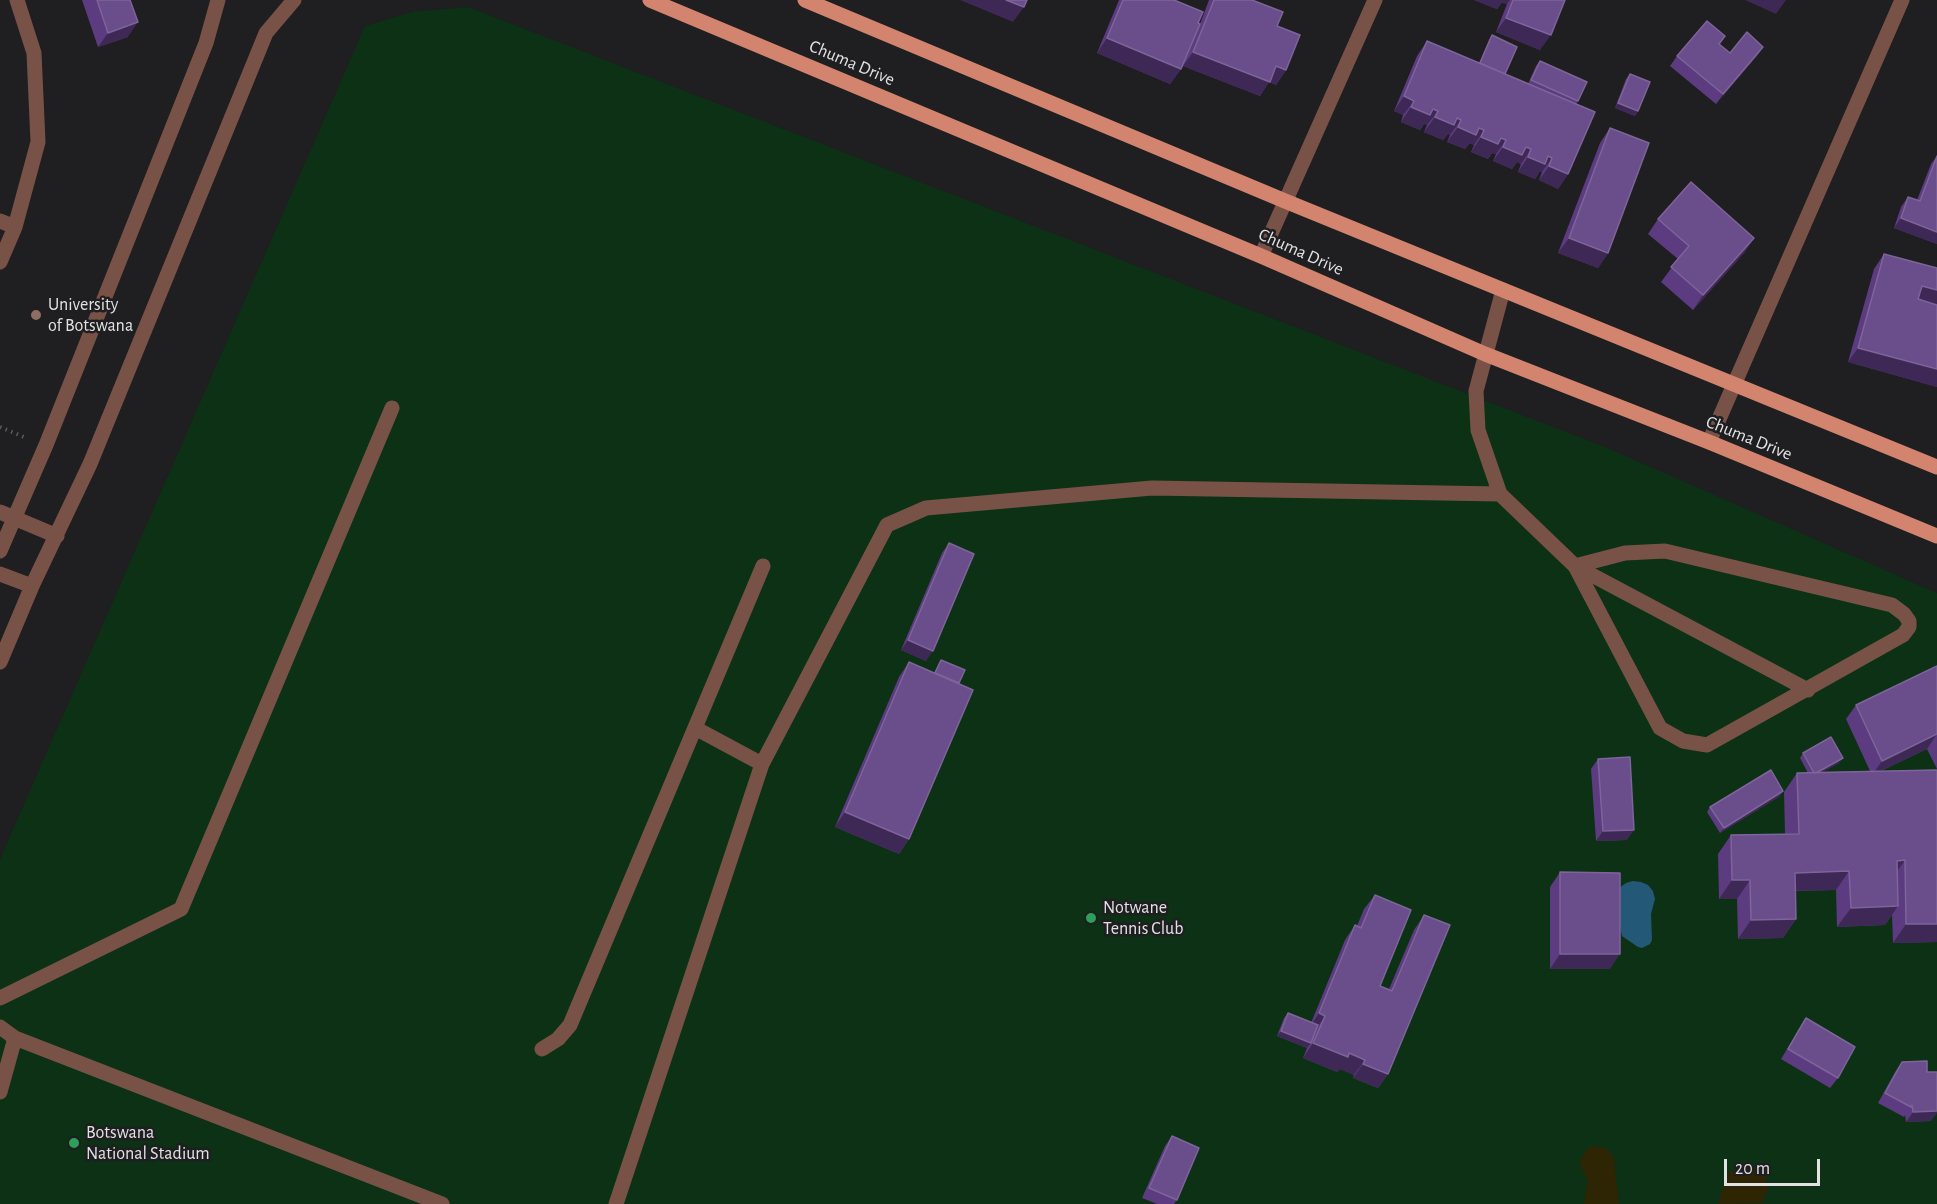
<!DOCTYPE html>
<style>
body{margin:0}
#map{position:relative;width:1937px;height:1204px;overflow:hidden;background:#1f1e20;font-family:"Alegreya Sans",sans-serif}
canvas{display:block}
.scale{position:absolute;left:1724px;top:1159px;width:96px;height:27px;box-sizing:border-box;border:3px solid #e2e1e3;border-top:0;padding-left:8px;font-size:18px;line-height:21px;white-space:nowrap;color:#e2e1e3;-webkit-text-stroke:4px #1f1e20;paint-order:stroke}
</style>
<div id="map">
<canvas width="1937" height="1204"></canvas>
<div class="scale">20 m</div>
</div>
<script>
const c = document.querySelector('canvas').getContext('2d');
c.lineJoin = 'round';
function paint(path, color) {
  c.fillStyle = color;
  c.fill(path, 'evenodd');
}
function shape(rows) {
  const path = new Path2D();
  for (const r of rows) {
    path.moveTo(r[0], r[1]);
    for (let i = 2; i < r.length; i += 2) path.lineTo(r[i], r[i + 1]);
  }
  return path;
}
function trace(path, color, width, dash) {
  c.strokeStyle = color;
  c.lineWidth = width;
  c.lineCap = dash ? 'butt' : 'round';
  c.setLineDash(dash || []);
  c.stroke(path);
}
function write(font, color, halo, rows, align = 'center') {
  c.font = font + ' "Alegreya Sans",sans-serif';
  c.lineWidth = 5;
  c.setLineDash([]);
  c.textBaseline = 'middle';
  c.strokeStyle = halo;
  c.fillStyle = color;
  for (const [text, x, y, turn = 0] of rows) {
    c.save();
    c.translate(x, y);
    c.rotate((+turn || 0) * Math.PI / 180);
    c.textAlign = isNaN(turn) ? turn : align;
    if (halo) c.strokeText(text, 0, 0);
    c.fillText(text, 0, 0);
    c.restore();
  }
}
const green = shape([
 [468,7,1610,449,1937,593,1937,1204,0,1204,0,859,365,26,412,12]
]);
const sand = shape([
 [1593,1146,1606,1148,1614,1158,1619,1204,1584,1204,1588,1178,1583,1173,1580,1160,1587,1149],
 [1745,1165,1761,1171,1766,1178,1768,1187,1766,1195,1762,1203,1718,1204,1725,1180,1729,1172]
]);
const water = shape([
 [1633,881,1641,882,1648,885,1653,891,1655,899,1651,914,1652,940,1650,944,1642,948,1638,947,1622,936,1615,903,1619,888,1626,883]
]);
const path = shape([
 [0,427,24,437]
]);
const minor = shape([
 [0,221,15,227,38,142,34,53,17,0],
 [1261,256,1375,0],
 [0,262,15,227],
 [1503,290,1476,391,1478,430,1500,494,1575,566,1808,690],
 [1709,442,1902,0],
 [0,512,57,536],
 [0,551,46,445,206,43,218,0],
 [1665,551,1892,605,1904,614,1909,621,1909,627,1903,635,1707,745,1683,741,1660,728,1575,566,1625,553,1665,551],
 [0,574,32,586],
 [0,662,32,586,90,464,266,33,294,0],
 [695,728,762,764],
 [0,998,181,909,392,408],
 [0,1027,15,1038,442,1204],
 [542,1049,558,1039,570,1025,763,566],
 [0,1092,15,1038],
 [616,1204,762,764,887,525,926,508,1152,488,1500,494]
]);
const major = shape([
 [650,0,1261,256,1485,354,1709,442,1937,536],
 [805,0,1285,201,1937,467]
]);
const wall = shape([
 [82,0,130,0,128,37,98,47],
 [1119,0,1174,0,1200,24,1209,0,1252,0,1277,26,1286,70,1276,85,1269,82,1260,96,1183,66,1198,28,1181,69,1170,84,1097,53],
 [1474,0,1565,0,1540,50,1496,32,1507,4,1502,2,1497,9],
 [1492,35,1505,74,1528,84,1536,66,1540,61,1578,101,1576,104,1568,174,1558,189,1539,180,1542,172,1540,171,1535,179,1518,172,1521,164,1517,162,1512,169,1493,161,1496,154,1492,153,1488,159,1471,152,1474,145,1470,143,1465,149,1447,142,1450,135,1448,134,1443,140,1424,132,1427,125,1424,124,1420,130,1401,122,1403,115,1394,111,1417,56,1427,41,1479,63,1489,40],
 [1720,45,1730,53,1763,47,1756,57,1716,104,1670,66,1677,56],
 [1630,74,1638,111,1635,116,1615,108,1626,79],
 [1610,128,1608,253,1598,268,1558,253,1600,143],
 [1937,156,1937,244,1894,228,1901,207,1908,197,1917,200,1931,164],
 [1658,219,1754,238,1744,253,1693,310,1661,282,1678,259,1648,234],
 [1884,254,1937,268,1937,387,1848,362,1874,269],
 [949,543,926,661,901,650,942,553],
 [941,660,959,683,909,839,899,854,835,827,899,677,909,662,934,673,938,665],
 [1937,666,1937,769,1927,749,1881,771,1937,770,1937,942,1893,943,1892,915,1885,925,1837,927,1836,890,1796,891,1796,919,1783,938,1738,939,1737,899,1719,899,1718,854,1731,835,1785,834,1784,792,1797,773,1808,773,1800,758,1803,753,1839,763,1822,772,1870,771,1846,719,1856,705],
 [1598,759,1627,840,1596,841,1591,769],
 [1780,796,1720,833,1707,812,1710,807],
 [1560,872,1610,969,1550,969,1550,887],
 [1375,895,1380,986,1389,989,1414,930,1424,915,1388,1074,1378,1088,1353,1078,1354,1075,1340,1069,1337,1072,1303,1058,1307,1048,1277,1036,1284,1018,1288,1013,1311,1023,1345,940,1355,925,1357,926,1364,909],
 [1806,1018,1838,1078,1830,1088,1781,1059],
 [1902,1062,1927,1072,1931,1121,1906,1122,1905,1115,1904,1117,1878,1103,1895,1072],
 [1172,1136,1177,1200,1174,1204,1157,1204,1142,1198,1165,1146]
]);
const shadedWall = shape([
 [960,0,1006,0,1024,7,1013,22],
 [1474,0,1510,0,1507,4,1502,3,1497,9],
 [1745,0,1786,0,1776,14],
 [1506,18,1551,35,1540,50,1496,32],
 [138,22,128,37,98,47,108,33],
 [1107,38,1181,69,1170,84,1097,53],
 [1763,47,1756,57,1716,104,1723,94],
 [1193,52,1276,66,1286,70,1276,85,1269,82,1260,96,1183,66],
 [1404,96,1414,101,1403,115,1394,111],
 [1618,103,1638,111,1635,116,1615,108],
 [1411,107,1433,109,1438,111,1427,125,1424,124,1420,130,1401,122],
 [1435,117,1457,118,1461,120,1450,135,1448,134,1443,140,1424,132],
 [1458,127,1479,128,1484,130,1474,145,1470,143,1465,149,1447,142],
 [1481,137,1501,138,1506,140,1496,154,1492,153,1488,159,1471,152],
 [1503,147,1526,147,1531,149,1521,164,1517,162,1512,169,1493,161],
 [1548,156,1552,158,1542,172,1540,171,1535,179,1518,172,1528,157],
 [1549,166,1568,174,1558,189,1539,180],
 [1901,218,1937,232,1937,244,1894,228],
 [1569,238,1608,253,1598,268,1558,253],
 [1754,238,1744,253,1693,310,1703,295],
 [1922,286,1937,290,1937,308,1911,301],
 [1858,348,1937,369,1937,387,1848,362],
 [908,640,933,651,926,661,901,650],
 [1937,734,1927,749,1872,775,1882,761],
 [1843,758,1839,763,1811,779,1815,774],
 [1783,791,1780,796,1720,833,1724,828],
 [845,812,909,839,899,854,835,827],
 [1634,830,1627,840,1596,841,1603,831],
 [1905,860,1892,879,1897,861],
 [1849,871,1836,890,1782,891,1795,873],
 [1732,880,1750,880,1737,899,1719,899],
 [1898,906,1885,925,1837,927,1851,908],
 [1796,919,1783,938,1738,939,1751,920],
 [1906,924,1937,924,1937,942,1893,943],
 [1560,954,1620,954,1610,969,1550,969],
 [1319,1013,1325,1016,1315,1031,1309,1028],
 [1281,1031,1311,1043,1307,1048,1277,1036],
 [1313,1043,1349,1053,1365,1060,1354,1075,1340,1069,1337,1072,1303,1058],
 [1363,1064,1388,1074,1378,1088,1353,1078],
 [1937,1111,1937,1113,1931,1121,1906,1122,1913,1112]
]);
const building = shape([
 [97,0,130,0,138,22,108,33,97,0],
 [1006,0,1027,0,1024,7,1006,0],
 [1123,0,1174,0,1203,12,1198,23,1200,24,1181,69,1107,38,1123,0],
 [1214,0,1252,0,1283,12,1277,26,1300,35,1286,70,1276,66,1270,82,1193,52,1214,0],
 [1513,0,1565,0,1551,35,1506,18,1513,0],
 [1707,21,1725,36,1719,44,1730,53,1747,32,1763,47,1723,94,1677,56,1707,21],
 [1492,35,1517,47,1505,74,1480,63,1492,35],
 [1427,41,1595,112,1568,174,1549,166,1552,158,1548,156,1545,164,1528,157,1531,149,1526,147,1522,155,1503,147,1506,140,1501,138,1498,144,1481,137,1484,130,1479,128,1476,135,1458,127,1461,120,1457,118,1454,125,1435,117,1438,111,1433,109,1430,115,1411,107,1414,101,1404,96,1427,41],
 [1540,61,1587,82,1578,101,1531,80,1540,61],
 [1630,74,1650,82,1638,111,1618,103,1630,74],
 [1610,128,1649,143,1608,253,1569,238,1610,128],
 [1937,156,1937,232,1901,218,1908,197,1920,201,1937,156],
 [1691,182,1754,238,1703,295,1671,267,1689,246,1658,219,1691,182],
 [1884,254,1937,268,1937,290,1922,286,1918,299,1937,305,1937,369,1858,348,1884,254],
 [949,543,974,554,933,651,908,640,949,543],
 [941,660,965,670,959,683,935,673,941,660],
 [909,662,973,690,909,839,845,812,909,662],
 [1937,666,1937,734,1882,761,1856,705,1937,666],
 [1831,737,1843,758,1816,773,1814,773,1803,753,1831,737],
 [1630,757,1634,830,1603,831,1598,759,1630,757],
 [1771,770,1783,791,1724,828,1710,807,1771,770],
 [1937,770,1937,924,1906,924,1905,860,1897,861,1898,906,1851,908,1849,871,1795,873,1796,919,1751,920,1750,880,1732,880,1731,835,1799,834,1797,773,1937,770],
 [1560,872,1620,873,1620,954,1560,954,1560,872],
 [1375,895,1411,910,1380,986,1392,991,1424,915,1450,925,1388,1074,1363,1064,1365,1060,1349,1053,1348,1057,1313,1043,1325,1016,1319,1013,1355,925,1361,928,1375,895],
 [1288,1013,1318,1025,1311,1043,1281,1031,1288,1013],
 [1806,1018,1855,1047,1838,1078,1788,1049,1806,1018],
 [1927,1061,1927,1072,1937,1072,1937,1111,1913,1112,1912,1105,1911,1107,1885,1093,1902,1062,1927,1061],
 [1172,1136,1199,1148,1177,1200,1149,1188,1172,1136]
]);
const markers = [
 [36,315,6,"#8d6e63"],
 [1091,918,6,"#2e9e5b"],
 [74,1143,6,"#2e9e5b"]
];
const streetNames = [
 ["Chuma Drive",852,63,23],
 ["Chuma Drive",1301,252,24],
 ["Chuma Drive",1749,438,22]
];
const poiNames = [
 ["University",48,305],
 ["of Botswana",48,326],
 ["Notwane",1103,908],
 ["Tennis Club",1103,929],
 ["Botswana",86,1133],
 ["National Stadium",86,1154]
];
paint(green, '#0c3114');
paint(sand, '#2e2504');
paint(water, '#235976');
trace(path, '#5b5a5c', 4, [1.5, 4.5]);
trace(minor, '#795247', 15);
trace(major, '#d3846e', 15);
paint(wall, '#5c3b80');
paint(shadedWall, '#3e2855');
paint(building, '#6a4d8b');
trace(building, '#7d6499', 1.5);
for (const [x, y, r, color] of markers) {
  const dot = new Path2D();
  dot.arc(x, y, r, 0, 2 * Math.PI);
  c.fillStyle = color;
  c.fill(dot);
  trace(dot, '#1f1e20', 2);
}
write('18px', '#e2e1e3', '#1f1e20', streetNames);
write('18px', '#e2e1e3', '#1f1e20', poiNames, 'left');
</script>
